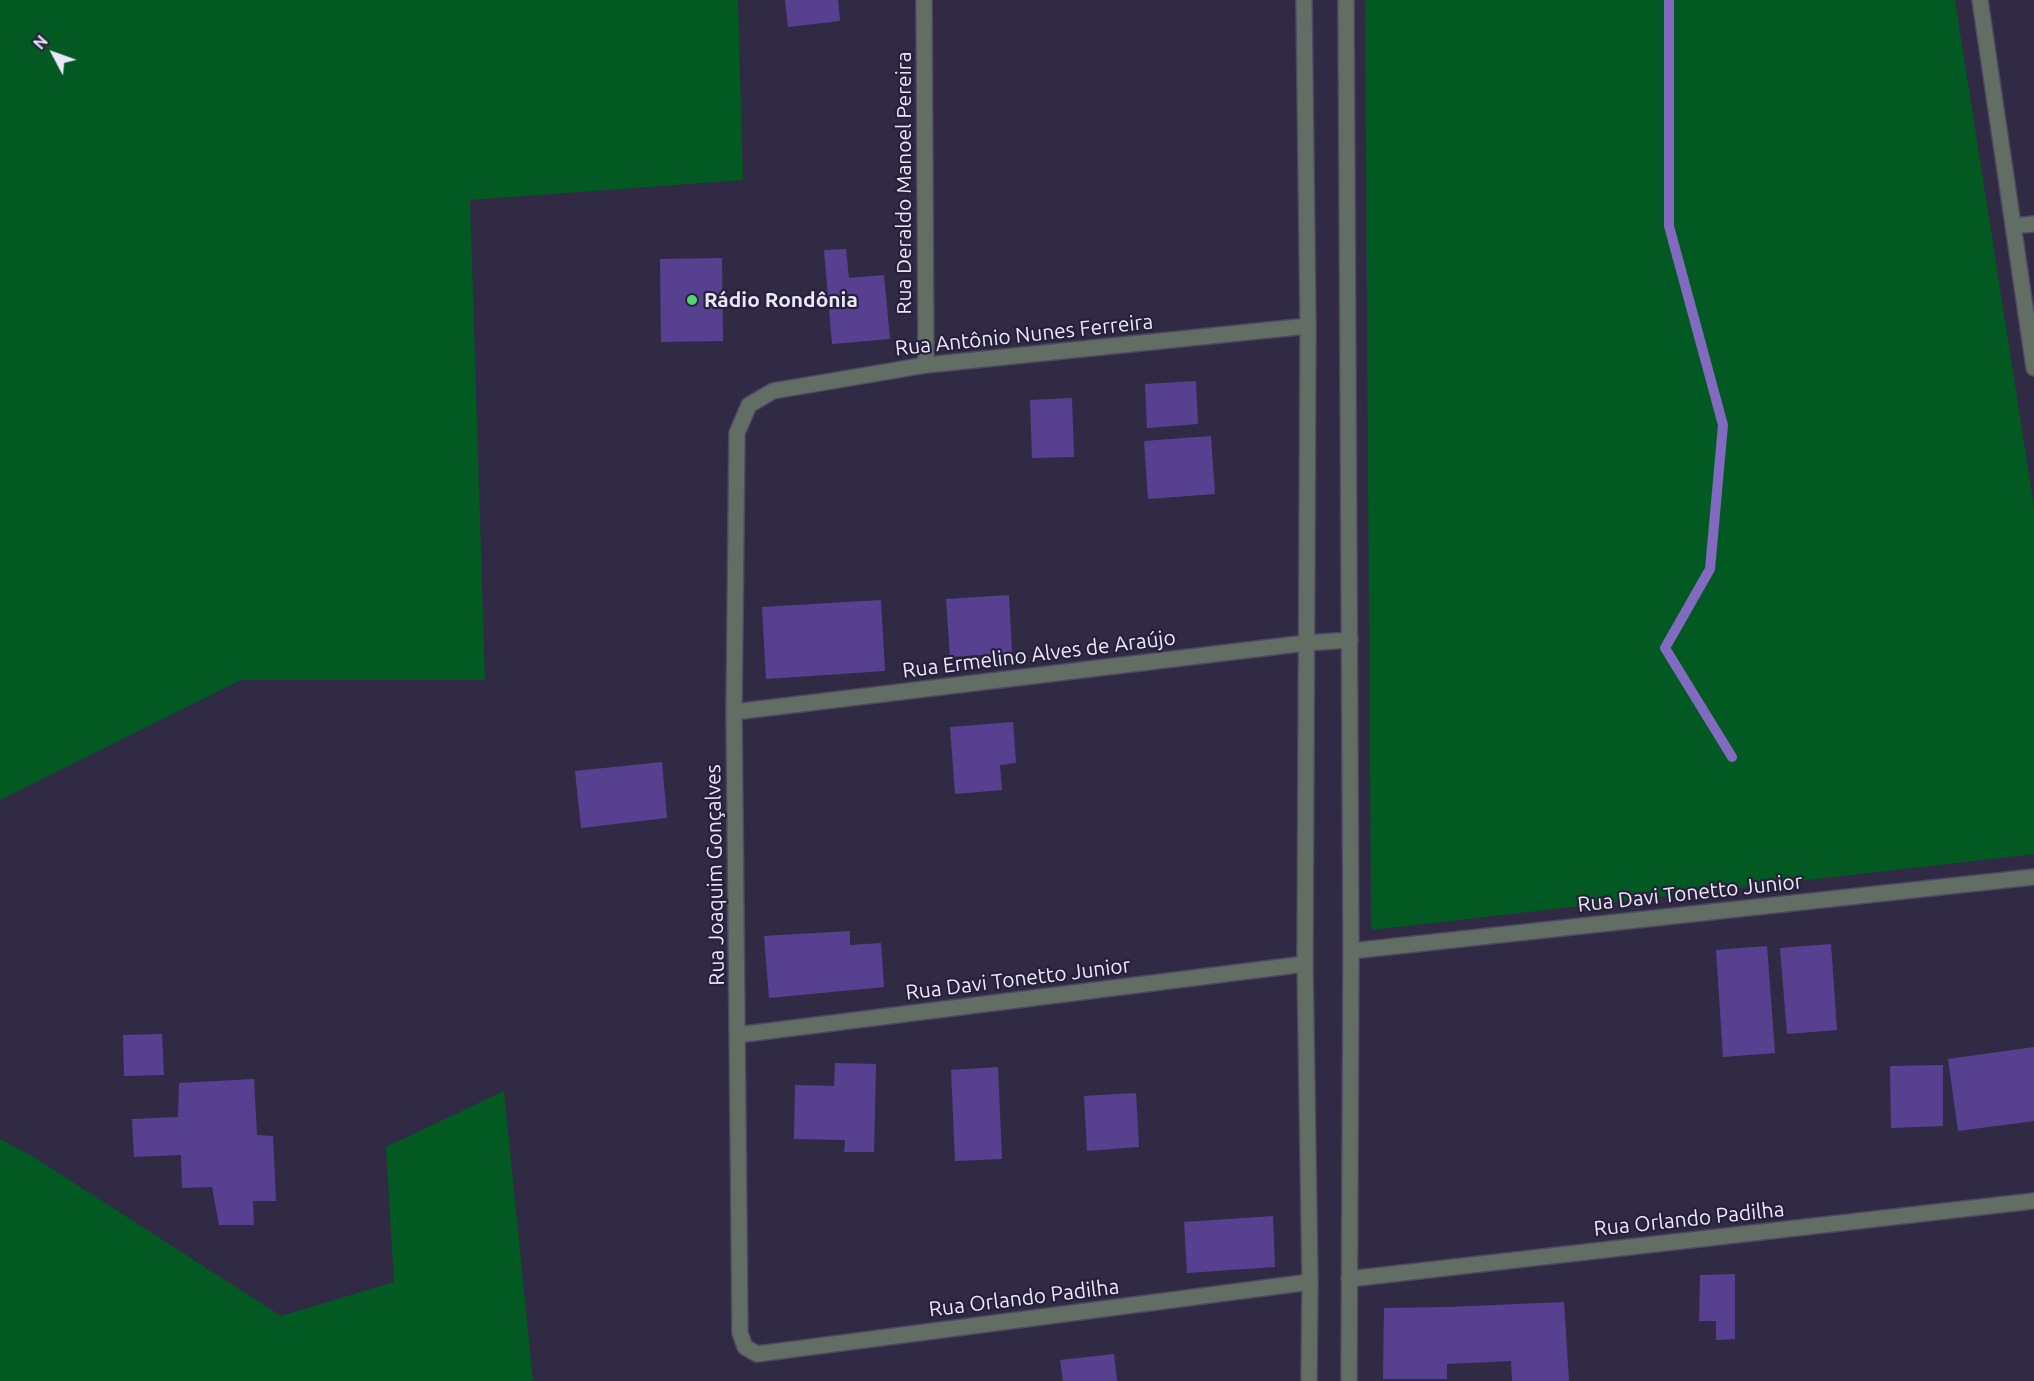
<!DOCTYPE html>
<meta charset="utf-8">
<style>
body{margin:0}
#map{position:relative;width:2034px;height:1381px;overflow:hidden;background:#312a45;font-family:Ubuntu,sans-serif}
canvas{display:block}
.north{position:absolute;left:24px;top:24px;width:60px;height:60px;-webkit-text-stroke:4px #27203b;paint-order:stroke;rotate:311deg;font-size:16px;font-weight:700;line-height:24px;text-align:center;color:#eae7f8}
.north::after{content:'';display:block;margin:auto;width:21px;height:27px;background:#eae7f8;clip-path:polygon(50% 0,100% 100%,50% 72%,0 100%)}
</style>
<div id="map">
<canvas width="2034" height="1381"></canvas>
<div class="north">N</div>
</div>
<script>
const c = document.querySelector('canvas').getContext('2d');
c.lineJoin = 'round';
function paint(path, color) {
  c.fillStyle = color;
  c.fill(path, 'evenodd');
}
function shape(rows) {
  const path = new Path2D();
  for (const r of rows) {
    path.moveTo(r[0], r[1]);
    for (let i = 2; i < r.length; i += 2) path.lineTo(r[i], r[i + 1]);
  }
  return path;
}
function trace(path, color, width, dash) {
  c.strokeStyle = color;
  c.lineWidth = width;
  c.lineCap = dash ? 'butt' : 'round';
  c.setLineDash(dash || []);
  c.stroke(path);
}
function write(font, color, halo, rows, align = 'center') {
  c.font = font + ' Ubuntu,sans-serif';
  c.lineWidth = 4.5;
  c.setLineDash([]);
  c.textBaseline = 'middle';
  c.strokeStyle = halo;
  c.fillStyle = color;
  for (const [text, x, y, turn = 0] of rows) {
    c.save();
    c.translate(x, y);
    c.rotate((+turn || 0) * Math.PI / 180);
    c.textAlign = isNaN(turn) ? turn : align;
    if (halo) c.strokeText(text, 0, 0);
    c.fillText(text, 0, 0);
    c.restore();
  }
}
const green = shape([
 [0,0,738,0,743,180,470,200,485,680,241,680,0,800],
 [1365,0,1955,0,2034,507,2034,854,1371,930],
 [504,1091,533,1381,0,1381,0,1139,32,1156,281,1316,394,1282,386,1147]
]);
const stream = shape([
 [1669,0,1669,226,1723,425,1710,569,1665,648,1732,757]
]);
const building = shape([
 [785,0,838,0,840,21,788,27],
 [846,249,849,278,884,275,890,339,832,344,824,250],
 [722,258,723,341,661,342,660,259],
 [1196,381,1198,424,1147,428,1145,384],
 [1072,398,1074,457,1032,458,1030,400],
 [1211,436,1215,494,1148,499,1144,441],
 [1009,595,1012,653,950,657,946,599],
 [881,600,885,671,766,679,762,607],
 [1013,722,1016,763,1000,765,1002,790,955,794,950,727],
 [662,762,667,818,581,828,575,771],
 [850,931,850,945,881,943,884,987,769,998,764,936],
 [1831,944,1837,1030,1787,1034,1780,948],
 [1767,946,1775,1053,1723,1057,1716,950],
 [162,1034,164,1075,124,1076,123,1035],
 [2034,1047,2034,1121,1958,1131,1948,1059],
 [835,1063,876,1064,874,1152,844,1152,845,1140,794,1139,795,1085,834,1086],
 [1943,1065,1943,1126,1891,1128,1890,1066],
 [998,1067,1002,1159,955,1161,951,1070],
 [254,1079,257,1135,273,1136,276,1201,253,1201,254,1225,219,1225,212,1187,182,1188,181,1155,134,1157,132,1119,178,1117,179,1083],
 [1136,1093,1139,1147,1087,1151,1084,1096],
 [1273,1216,1275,1267,1187,1273,1184,1222],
 [1735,1274,1735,1339,1716,1340,1716,1321,1699,1321,1700,1275],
 [1564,1302,1569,1381,1512,1381,1511,1361,1447,1364,1447,1379,1383,1379,1384,1308,1448,1307],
 [1114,1354,1117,1381,1063,1381,1060,1360]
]);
const minor = shape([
 [924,0,926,365],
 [1304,0,1308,326,1305,964,1310,1282,1309,1381],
 [1346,0,1351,951,1349,1381],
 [1980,0,2034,368],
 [2013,226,2034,224],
 [1308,326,926,365,773,391,749,405,737,433,734,712,740,1333,745,1347,757,1354,1310,1282],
 [734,712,1306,643,1350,640],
 [1351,951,2034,877],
 [737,1035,1305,964],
 [1349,1279,2034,1201]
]);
const markers = [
 [692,300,6,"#53d672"]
];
const streetNames = [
 ["Rua Deraldo Manoel Pereira",904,183,-90],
 ["Rua Antônio Nunes Ferreira",1024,335,-6],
 ["Rua Ermelino Alves de Araújo",1039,654,-7],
 ["Rua Joaquim Gonçalves",715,875,-91],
 ["Rua Davi Tonetto Junior",1690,893,-6],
 ["Rua Davi Tonetto Junior",1018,979,-7],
 ["Rua Orlando Padilha",1689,1219,-6],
 ["Rua Orlando Padilha",1024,1298,-7]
];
const poiNames = [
 ["Rádio Rondônia",704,300]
];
paint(green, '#035922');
trace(stream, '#816abf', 10);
paint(building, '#584090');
trace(minor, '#4f4862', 18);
trace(minor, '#626e63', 15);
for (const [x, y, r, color] of markers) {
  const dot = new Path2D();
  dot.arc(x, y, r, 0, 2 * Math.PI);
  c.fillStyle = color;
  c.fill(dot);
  trace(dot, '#27203b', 2);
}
write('21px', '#eae7f8', '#27203b', streetNames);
write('bold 21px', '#eae7f8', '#27203b', poiNames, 'left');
</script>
